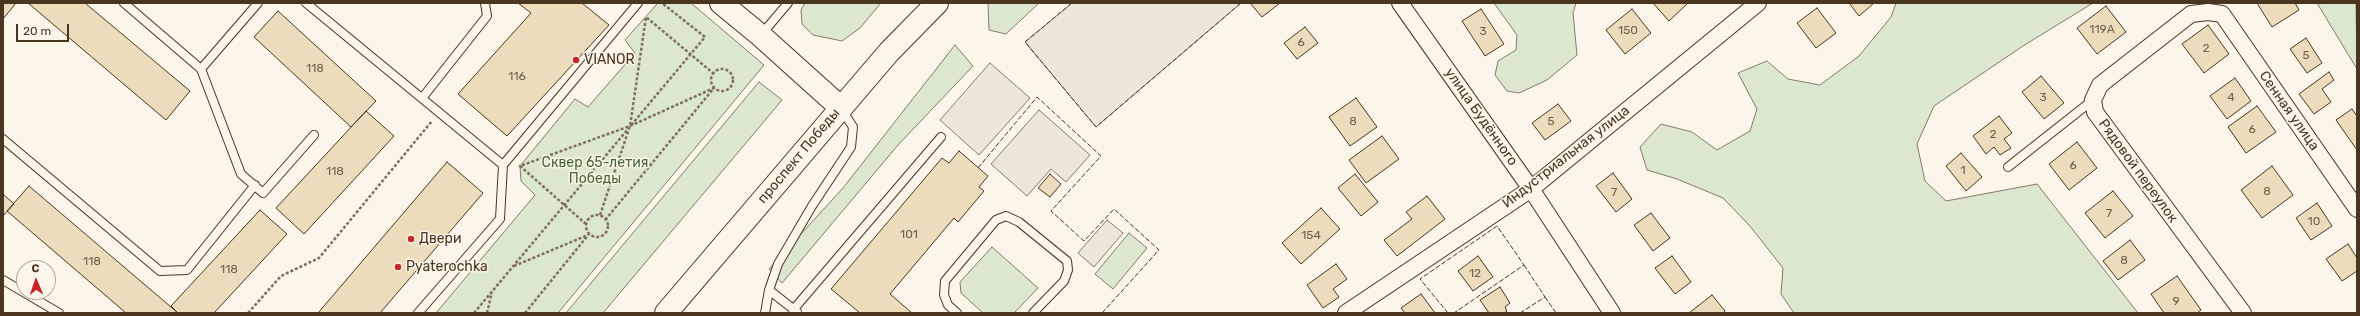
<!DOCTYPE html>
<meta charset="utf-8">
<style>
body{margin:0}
#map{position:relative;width:2360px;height:316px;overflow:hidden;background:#fbf6e9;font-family:Rubik,sans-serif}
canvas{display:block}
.frame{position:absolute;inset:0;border:4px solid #4a3520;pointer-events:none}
.north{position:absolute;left:16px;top:260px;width:40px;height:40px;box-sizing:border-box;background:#fbf6e9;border:1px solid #b4a999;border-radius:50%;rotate:358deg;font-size:11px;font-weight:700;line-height:16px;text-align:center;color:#4a3520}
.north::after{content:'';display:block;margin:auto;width:14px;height:18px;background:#c62828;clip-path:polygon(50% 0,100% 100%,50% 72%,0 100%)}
.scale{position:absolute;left:16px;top:24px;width:53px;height:18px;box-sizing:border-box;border:2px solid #4a3520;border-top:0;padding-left:5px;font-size:12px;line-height:14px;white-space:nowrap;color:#4a3520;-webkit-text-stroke:3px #fbf6e9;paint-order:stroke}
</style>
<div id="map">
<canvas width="2360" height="316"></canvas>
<div class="frame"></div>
<div class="north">С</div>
<div class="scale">20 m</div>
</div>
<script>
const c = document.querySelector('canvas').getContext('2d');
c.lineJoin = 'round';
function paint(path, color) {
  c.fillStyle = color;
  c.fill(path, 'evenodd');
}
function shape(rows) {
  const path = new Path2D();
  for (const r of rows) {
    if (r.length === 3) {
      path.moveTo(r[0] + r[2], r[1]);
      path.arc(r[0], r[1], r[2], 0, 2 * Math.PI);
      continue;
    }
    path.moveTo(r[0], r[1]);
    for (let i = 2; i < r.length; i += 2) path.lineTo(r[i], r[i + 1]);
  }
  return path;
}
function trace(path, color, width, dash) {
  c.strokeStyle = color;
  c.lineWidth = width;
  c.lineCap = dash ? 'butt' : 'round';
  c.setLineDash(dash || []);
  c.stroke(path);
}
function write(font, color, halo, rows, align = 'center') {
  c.font = font + ' Rubik,sans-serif';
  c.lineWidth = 3;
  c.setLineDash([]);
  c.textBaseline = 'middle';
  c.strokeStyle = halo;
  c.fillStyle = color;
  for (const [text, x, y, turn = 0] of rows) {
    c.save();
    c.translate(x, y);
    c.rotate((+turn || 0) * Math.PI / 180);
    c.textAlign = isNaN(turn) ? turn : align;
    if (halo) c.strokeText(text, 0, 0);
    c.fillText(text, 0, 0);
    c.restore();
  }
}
const green = shape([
 [658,3,691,3,764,65,558,313,436,313,535,195,521,181,520,166,575,99,588,107,635,53,625,40,658,3],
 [805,3,881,3,860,28,842,41,813,35,802,24,801,10,805,3],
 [988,3,1039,3,1006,34,989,30,988,3],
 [1494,3,1576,3,1573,13,1577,55,1547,80,1519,93,1507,91,1495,75,1498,61,1516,50,1517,35,1494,3],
 [1896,3,2093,3,2023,46,1934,106,1917,144,1925,181,1946,201,2037,184,2138,313,1794,313,1781,294,1783,268,1749,225,1723,198,1677,179,1647,170,1640,147,1661,124,1692,132,1717,150,1750,131,1757,109,1738,73,1767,61,1788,79,1820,85,1859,56,1891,17,1896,3],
 [2317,3,2356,3,2357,69,2317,3],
 [955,45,973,66,898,145,782,283,769,269,843,188,955,45],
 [759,82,782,100,603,313,566,313,759,82],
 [1129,233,1147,248,1113,289,1095,274,1129,233],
 [992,247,1038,288,1014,313,983,313,961,293,960,282,992,247]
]);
const parking = shape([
 [1072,3,1241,3,1096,127,1025,42,1072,3],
 [990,63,1030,98,979,155,940,120,990,63],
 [1039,110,1090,155,1066,182,1051,169,1027,196,991,164,1039,110],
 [1107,220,1123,233,1094,267,1078,253,1107,220]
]);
const building = shape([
 [3,3,16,3,3,19,3,3],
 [28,3,85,3,190,91,166,120,28,3],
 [518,3,582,3,609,25,507,136,458,94,531,13,518,3],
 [1250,3,1280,3,1262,17,1250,3],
 [1653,3,1688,3,1669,21,1653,3],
 [1849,3,1874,3,1859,16,1849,3],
 [2257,3,2295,3,2299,10,2272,27,2257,3],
 [2106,6,2126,32,2097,54,2077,28,2106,6],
 [1817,8,1836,33,1816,48,1797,23,1817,8],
 [1481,9,1504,44,1485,56,1462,21,1481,9],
 [1632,9,1651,33,1625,54,1606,30,1632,9],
 [278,11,376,101,351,127,254,37,278,11],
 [2208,25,2229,54,2204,73,2182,44,2208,25],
 [1305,27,1318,43,1297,59,1284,43,1305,27],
 [2306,38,2322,63,2307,73,2290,49,2306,38],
 [2329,72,2334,80,2322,89,2331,102,2314,114,2299,94,2329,72],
 [2041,76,2064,103,2044,119,2022,92,2041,76],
 [2235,78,2251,101,2227,119,2210,96,2235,78],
 [1356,98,1377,127,1350,146,1329,117,1356,98],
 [1558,104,1571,121,1545,140,1532,123,1558,104],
 [2257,106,2276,132,2246,153,2228,127,2257,106],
 [2352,109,2357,116,2357,150,2336,120,2352,109],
 [366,111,394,136,304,234,276,208,366,111],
 [1999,116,2012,133,2004,139,2011,148,2000,155,1994,147,1986,154,1973,136,1999,116],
 [1382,136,1399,159,1366,183,1349,160,1382,136],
 [2077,142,2097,168,2069,190,2049,164,2077,142],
 [959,151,988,176,979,187,984,191,958,222,954,218,890,294,912,313,860,313,831,289,942,158,949,163,959,151],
 [1961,153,1982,177,1966,191,1946,166,1961,153],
 [447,162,483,193,380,313,318,313,447,162],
 [2272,166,2293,195,2262,218,2241,190,2272,166],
 [1613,173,1632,199,1616,212,1596,186,1613,173],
 [1050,174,1061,184,1050,197,1038,188,1050,174],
 [1355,174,1378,202,1361,216,1338,188,1355,174],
 [29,186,178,313,126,313,7,211,29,186],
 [2113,191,2133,216,2105,238,2085,213,2113,191],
 [3,194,14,204,3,216,3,194],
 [1427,196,1445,219,1397,256,1384,240,1412,219,1406,212,1427,196],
 [2317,203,2332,226,2311,240,2296,218,2317,203],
 [1321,208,1340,229,1301,264,1282,243,1321,208],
 [260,210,287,234,214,313,178,313,171,306,260,210],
 [1651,213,1670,238,1653,251,1634,225,1651,213],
 [2130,240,2145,260,2118,280,2103,261,2130,240],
 [2348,244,2357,258,2357,271,2342,281,2326,259,2348,244],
 [1478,256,1493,277,1473,291,1458,271,1478,256],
 [1672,256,1691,282,1675,294,1655,268,1672,256],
 [1336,264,1347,279,1333,289,1339,297,1323,308,1307,285,1336,264],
 [2177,276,2201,310,2197,313,2164,313,2151,294,2177,276],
 [1500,287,1510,303,1505,307,1507,311,1504,313,1489,313,1480,300,1500,287],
 [1421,294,1435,313,1405,313,1401,308,1421,294],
 [1712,295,1725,311,1723,313,1689,313,1712,295]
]);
const path = shape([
 [722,80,11],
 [597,226,11],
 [600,215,630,126,646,17,713,73],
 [586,224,520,166,630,126,714,88,606,219],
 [514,266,588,235],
 [248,313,281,276,319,258,432,121],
 [474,313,705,37,662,3],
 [487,313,492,292],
 [525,313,589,234]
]);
const lane = shape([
 [124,3,201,69,241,174,263,193,314,135],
 [306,3,503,165],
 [761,35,788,3],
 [201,69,258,3],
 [423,97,487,16,485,3],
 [3,139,160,271,187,270,255,185],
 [2008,167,2093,100],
 [3,280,59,313],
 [769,290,797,312],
 [793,310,941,137],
 [418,313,500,219,503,165,638,3],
 [765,313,769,290,778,264,812,206,851,147,853,127,842,110],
 [957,313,948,305,944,295,945,281,996,220,1006,216,1019,222,1067,261,1068,270,1064,281,1033,313]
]);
const street = shape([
 [1400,3,1531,189,1612,313],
 [1346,313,1531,189,1758,3],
 [2243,313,2095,112,2093,100,2100,85,2191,14,2208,12,2222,14,2357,209]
]);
const secondary = shape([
 [721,3,760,35,840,107],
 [666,313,889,52,937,3]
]);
const fence = shape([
 [1072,3,1025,42,1096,127,1241,3],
 [978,168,1037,97,1101,156,1051,211,1084,241,1114,209,1159,250,1102,313],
 [1545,297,1556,313],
 [1448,313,1420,279,1497,226,1524,265,1454,313],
 [1520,313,1545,297,1524,265]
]);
const markers = [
 [576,60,4,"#c62828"],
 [411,239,4,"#c62828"],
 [398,267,4,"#c62828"]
];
const numberNames = [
 ["119А",2102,30],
 ["150",1628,31],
 ["3",1483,32],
 ["6",1301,43],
 ["2",2206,49],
 ["5",2306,56],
 ["118",315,69],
 ["116",517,77],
 ["3",2043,98],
 ["4",2231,98],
 ["8",1353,122],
 ["5",1551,122],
 ["6",2252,130],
 ["2",1993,135],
 ["6",2073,166],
 ["1",1963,171],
 ["118",335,172],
 ["8",2267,192],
 ["7",1614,193],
 ["7",2109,214],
 ["10",2314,222],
 ["101",909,235],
 ["154",1311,236],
 ["8",2124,261],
 ["118",92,262],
 ["118",229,270],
 ["12",1475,274],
 ["9",2176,302]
];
const poiNames = [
 ["VIANOR",584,60],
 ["Двери",419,239],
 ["Pyaterochka",406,267]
];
const streetNames = [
 ["Сенная улица",2289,111,55],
 ["улица Будённого",1481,117,55],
 ["проспект Победы",799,156,-50],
 ["Индустриальная улица",1566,157,-38],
 ["Рядовой переулок",2138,171,54]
];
const parkNames = [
 ["Сквер 65-летия",595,163],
 ["Победы",595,179]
];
paint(green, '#dce7d0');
trace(green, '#887966', 1);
paint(parking, '#ede7d9');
trace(parking, '#887966', 1);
paint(building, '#ecdcbc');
trace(building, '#4a3520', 1);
trace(lane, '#4a3520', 10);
trace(street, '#4a3520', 18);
trace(secondary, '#4a3520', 24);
trace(path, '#7f6f5c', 2.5, [3, 2]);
trace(lane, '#fbf6e9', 8);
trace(street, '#fbf6e9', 16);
trace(secondary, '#fbf6e9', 22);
trace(fence, '#4a3520', 1, [5, 2]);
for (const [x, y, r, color] of markers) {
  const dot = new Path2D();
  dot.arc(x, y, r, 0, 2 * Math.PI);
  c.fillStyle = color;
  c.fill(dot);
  trace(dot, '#fbf6e9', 1.5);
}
write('12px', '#725f47', null, numberNames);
write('14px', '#4a3520', '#fbf6e9', poiNames, 'left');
write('14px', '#4a3520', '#fbf6e9', streetNames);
write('14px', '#436837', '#fbf6e9', parkNames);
</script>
